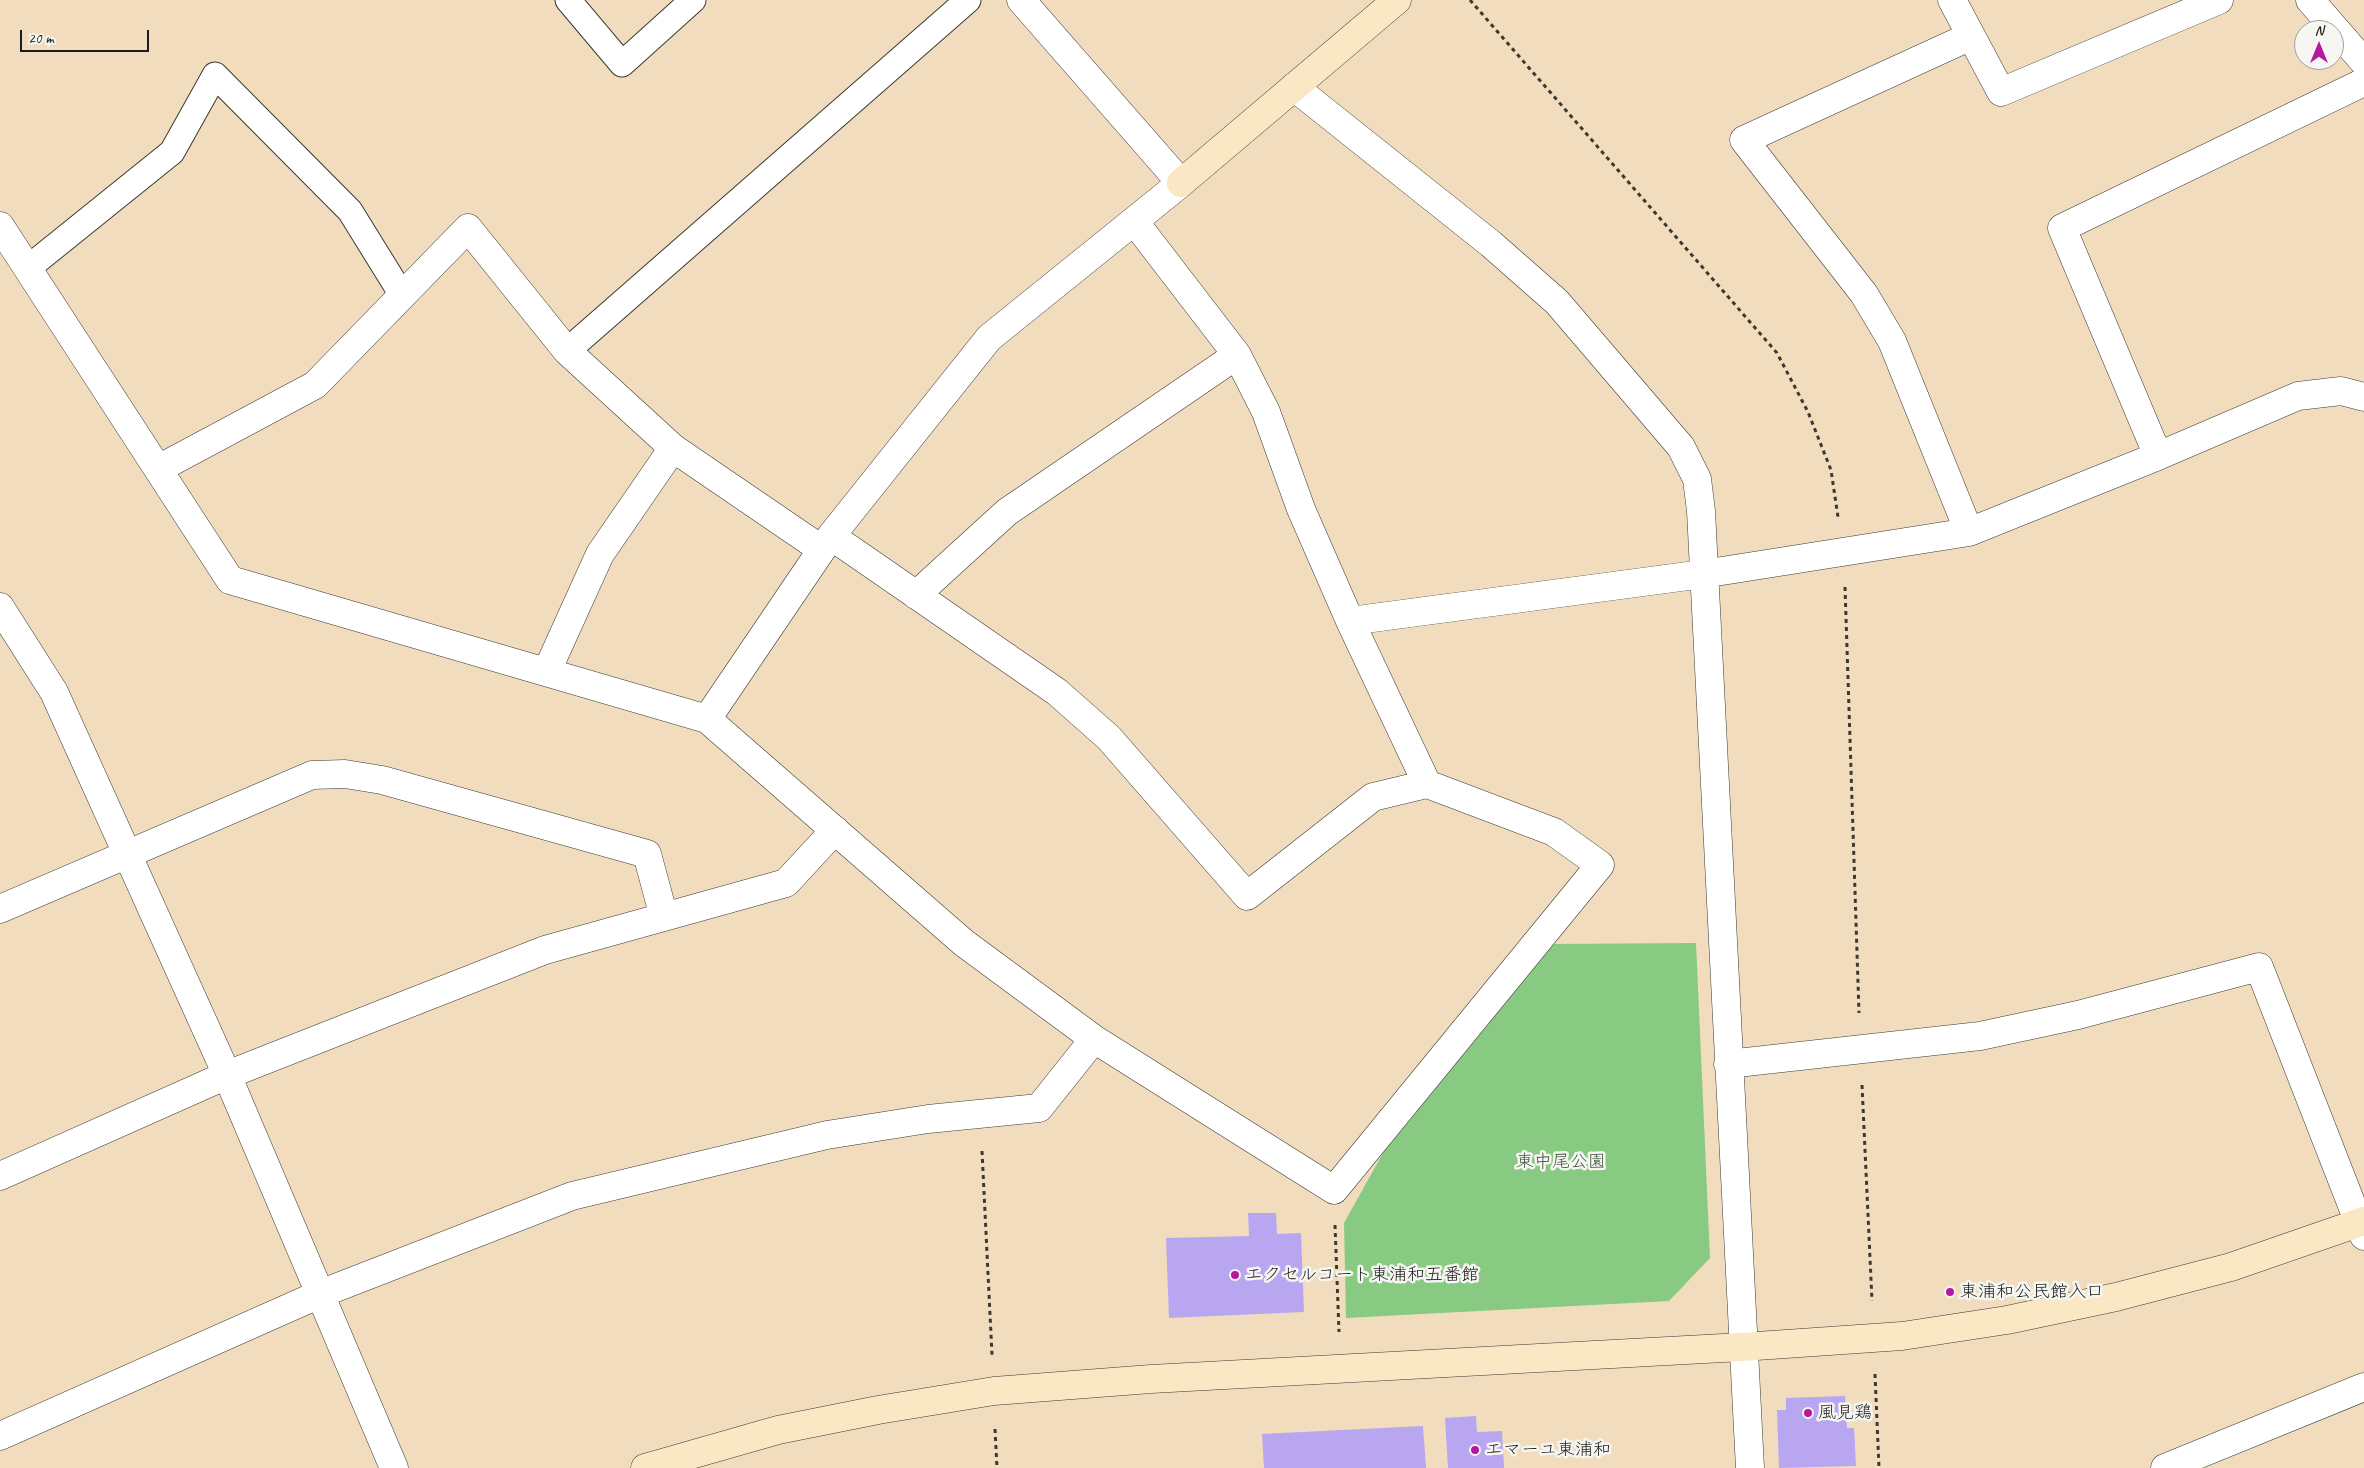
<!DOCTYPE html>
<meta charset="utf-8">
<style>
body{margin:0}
#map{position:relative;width:2364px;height:1468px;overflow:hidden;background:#f1dcbd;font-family:Caveat,sans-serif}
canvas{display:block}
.north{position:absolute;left:2294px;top:20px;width:50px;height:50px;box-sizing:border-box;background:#f6f6f2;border:1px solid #9f9f9c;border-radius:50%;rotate:0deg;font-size:14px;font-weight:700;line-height:20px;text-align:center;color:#1c1c1c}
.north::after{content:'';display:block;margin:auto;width:18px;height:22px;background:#b5179e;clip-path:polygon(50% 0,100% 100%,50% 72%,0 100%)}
.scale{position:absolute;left:20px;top:30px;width:129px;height:22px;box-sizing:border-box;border:2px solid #1c1c1c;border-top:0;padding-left:6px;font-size:15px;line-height:18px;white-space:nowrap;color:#1c1c1c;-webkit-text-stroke:4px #f6f6f2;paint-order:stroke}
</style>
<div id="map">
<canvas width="2364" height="1468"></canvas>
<div class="north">N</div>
<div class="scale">20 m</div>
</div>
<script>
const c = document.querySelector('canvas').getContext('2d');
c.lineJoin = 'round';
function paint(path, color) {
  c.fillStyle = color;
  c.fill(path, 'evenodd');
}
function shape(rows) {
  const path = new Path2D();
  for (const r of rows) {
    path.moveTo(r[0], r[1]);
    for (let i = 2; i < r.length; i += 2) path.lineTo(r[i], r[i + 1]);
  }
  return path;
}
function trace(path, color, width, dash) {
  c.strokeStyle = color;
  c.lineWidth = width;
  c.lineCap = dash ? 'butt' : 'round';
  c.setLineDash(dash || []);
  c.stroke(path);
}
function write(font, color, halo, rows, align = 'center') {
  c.font = font + ' Caveat,"Klee One",sans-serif';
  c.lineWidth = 5;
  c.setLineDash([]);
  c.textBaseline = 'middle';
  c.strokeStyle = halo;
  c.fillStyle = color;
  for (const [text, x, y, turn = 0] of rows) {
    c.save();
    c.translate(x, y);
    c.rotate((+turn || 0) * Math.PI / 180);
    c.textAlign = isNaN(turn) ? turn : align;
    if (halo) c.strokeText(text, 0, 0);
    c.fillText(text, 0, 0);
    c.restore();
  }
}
const green = shape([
 [1696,943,1710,1258,1669,1301,1346,1318,1344,1223,1383,1153,1554,944]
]);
const building = shape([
 [1248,1213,1276,1213,1277,1234,1301,1233,1304,1312,1169,1318,1166,1238,1249,1236],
 [1845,1396,1847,1428,1854,1428,1856,1466,1779,1468,1777,1410,1786,1410,1786,1398],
 [1476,1416,1477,1432,1502,1431,1504,1468,1448,1468,1445,1418],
 [1423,1426,1426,1468,1264,1468,1262,1434]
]);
const path = shape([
 [1470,0,1777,353,1808,412,1831,470,1838,517],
 [1845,587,1859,1013],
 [1862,1085,1872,1301],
 [982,1151,992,1355],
 [1335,1225,1339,1332],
 [1875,1374,1879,1468],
 [995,1429,997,1468]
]);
const lane = shape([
 [568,0,622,64,693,0],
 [28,268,172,152,215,75,350,211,402,295],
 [567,351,968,0]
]);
const street = shape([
 [1952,0,2001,92,2219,0],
 [2310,0,2364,62],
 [1294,87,1491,244,1557,302,1681,447,1697,479,1701,511,1750,1468],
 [0,226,230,580,707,719,964,943,1094,1039,1334,1190,1600,865,1554,832,1427,784,1350,621,1301,509,1266,412,1237,355,1134,221],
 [2158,456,2062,228,2364,82],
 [158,469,315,385,468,228,567,351,673,448,821,549],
 [1969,532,1892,341,1864,294,1744,140,1971,36],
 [831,536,1057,692,1109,738,1247,896,1373,797,1427,784],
 [916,595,1007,512,1237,355],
 [0,607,54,692,227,1075,394,1468],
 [1350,621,1703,574,1969,532,2158,456,2298,396,2341,391,2364,397],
 [547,671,600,554,673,448],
 [707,719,831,536,989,338,1181,183,1021,0],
 [0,909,312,775,345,774,382,780,647,854,664,917],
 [1728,1064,1980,1036,2078,1015,2259,967,2364,1236],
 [0,1176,227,1075,545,950,786,883,835,830],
 [0,1436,320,1294,572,1196,827,1135,928,1119,1039,1108,1094,1039],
 [2165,1468,2364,1387]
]);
const secondary = shape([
 [1181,183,1397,0],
 [645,1468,778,1430,878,1410,994,1391,1151,1379,1742,1347,1902,1336,2007,1320,2116,1297,2231,1267,2364,1221]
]);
const markers = [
 [1235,1275,5,"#b5179e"],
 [1950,1292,5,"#b5179e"],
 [1808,1413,5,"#b5179e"],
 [1475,1450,5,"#b5179e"]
];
const parkNames = [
 ["東中尾公園",1561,1162]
];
const poiNames = [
 ["エクセルコート東浦和五番館",1245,1275],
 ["東浦和公民館入口",1960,1292],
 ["風見鶏",1818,1413],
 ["エマーユ東浦和",1485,1450]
];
paint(green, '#89ca82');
paint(building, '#b9a6f1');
trace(lane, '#3c3934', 27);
trace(street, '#3c3934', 29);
trace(secondary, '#3c3934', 29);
trace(path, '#3c3934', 3, [4, 4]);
trace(lane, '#fff', 25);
trace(street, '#fff', 28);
trace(secondary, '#fae7c3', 28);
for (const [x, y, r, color] of markers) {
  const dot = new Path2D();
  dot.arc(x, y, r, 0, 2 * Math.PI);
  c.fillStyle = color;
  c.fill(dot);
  trace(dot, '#f6f6f2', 2);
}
write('18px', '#425940', '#f6f6f2', parkNames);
write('18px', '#1c1c1c', '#f6f6f2', poiNames, 'left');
</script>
